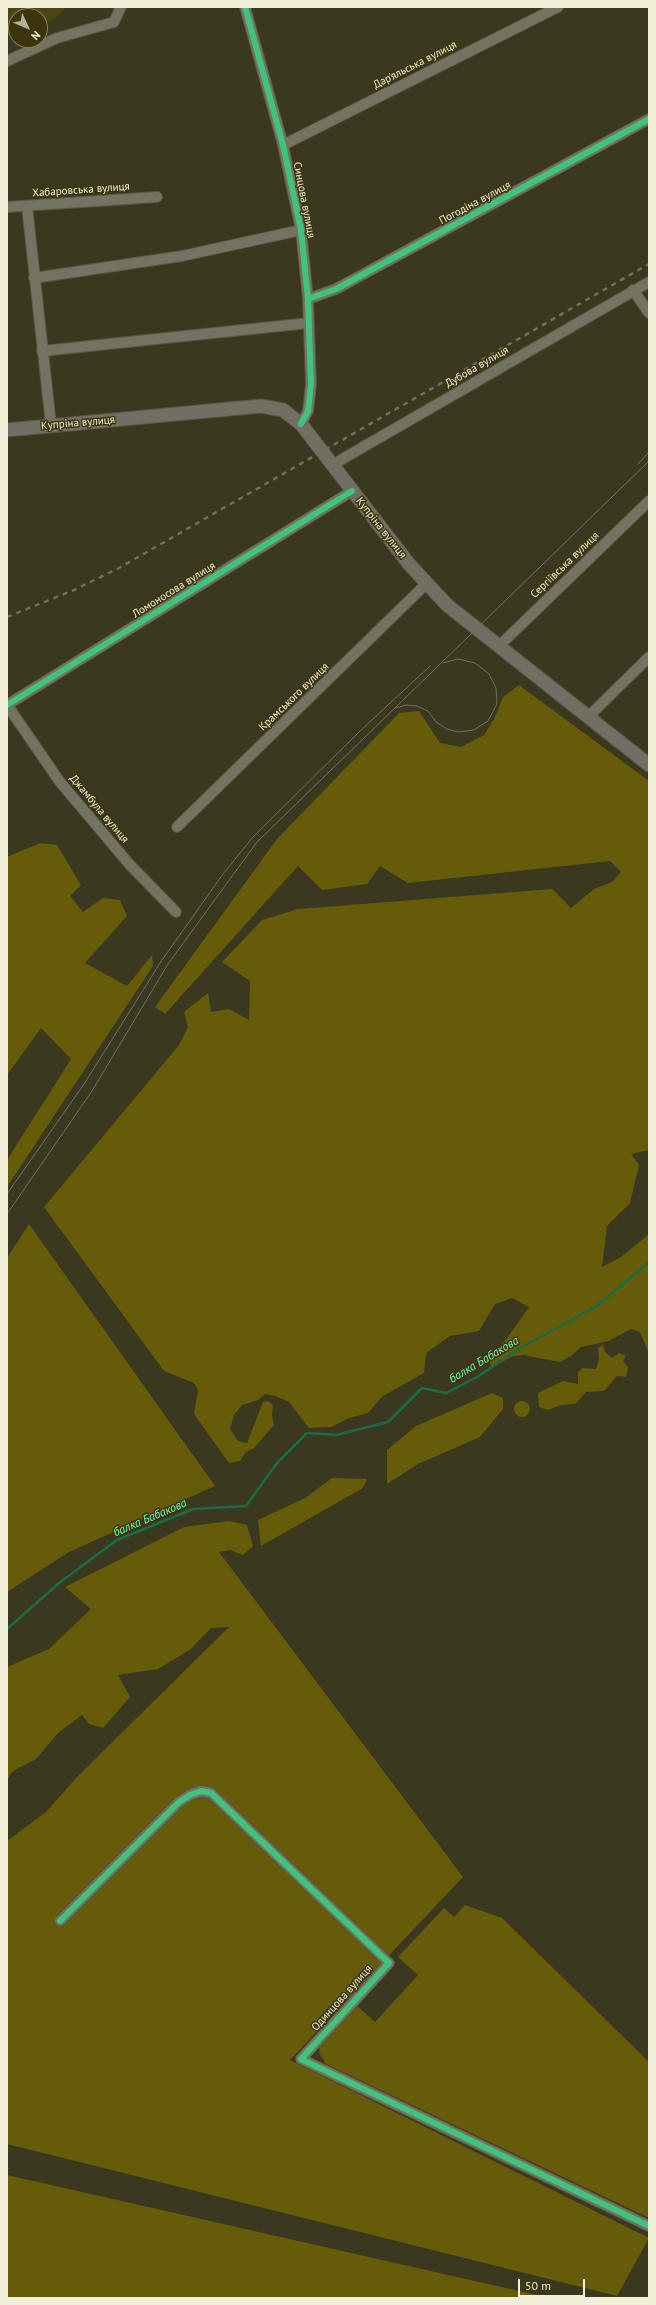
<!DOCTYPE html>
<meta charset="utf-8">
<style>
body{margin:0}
#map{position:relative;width:656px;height:2305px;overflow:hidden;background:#3b3820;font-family:"PT Sans",sans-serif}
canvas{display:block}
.frame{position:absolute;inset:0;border:8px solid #f3f0d9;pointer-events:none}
.north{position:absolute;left:8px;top:8px;width:40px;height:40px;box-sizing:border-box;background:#3c3509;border:1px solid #85805c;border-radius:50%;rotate:134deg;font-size:11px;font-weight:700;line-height:16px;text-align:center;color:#f3f0d9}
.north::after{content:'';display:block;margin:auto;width:14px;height:18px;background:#b3b098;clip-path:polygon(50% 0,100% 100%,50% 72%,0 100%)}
.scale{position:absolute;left:518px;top:2279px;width:67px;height:18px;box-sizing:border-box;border:2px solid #f3f0d9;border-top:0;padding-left:5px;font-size:12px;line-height:14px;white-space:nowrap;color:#f3f0d9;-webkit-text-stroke:3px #3c3509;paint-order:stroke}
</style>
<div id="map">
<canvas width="656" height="2305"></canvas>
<div class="frame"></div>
<div class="north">N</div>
<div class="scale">50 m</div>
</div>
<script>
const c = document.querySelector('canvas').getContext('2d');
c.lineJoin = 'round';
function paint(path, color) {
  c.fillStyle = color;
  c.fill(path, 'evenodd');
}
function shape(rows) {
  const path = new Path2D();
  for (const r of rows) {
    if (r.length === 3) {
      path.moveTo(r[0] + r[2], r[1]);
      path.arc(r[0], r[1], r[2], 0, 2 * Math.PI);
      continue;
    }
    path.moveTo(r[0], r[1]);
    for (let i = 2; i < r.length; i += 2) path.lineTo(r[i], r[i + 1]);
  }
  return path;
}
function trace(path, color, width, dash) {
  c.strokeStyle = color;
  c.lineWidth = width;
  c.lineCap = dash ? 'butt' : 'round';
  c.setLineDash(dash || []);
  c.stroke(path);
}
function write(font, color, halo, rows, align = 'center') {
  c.font = font + ' "PT Sans",sans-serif';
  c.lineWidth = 3;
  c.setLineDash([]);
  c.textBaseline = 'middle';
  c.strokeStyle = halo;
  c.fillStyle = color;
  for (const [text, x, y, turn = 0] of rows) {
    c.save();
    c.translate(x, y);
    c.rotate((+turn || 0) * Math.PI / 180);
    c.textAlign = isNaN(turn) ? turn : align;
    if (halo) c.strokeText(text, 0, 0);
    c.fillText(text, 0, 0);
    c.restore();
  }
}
const built = shape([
 [7,7,67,7,53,19,40,24,40,16,16,16,16,32,7,35]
]);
const green = shape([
 [519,685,649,781,649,1150,631,1154,639,1165,630,1203,607,1226,602,1267,621,1257,649,1234,649,1354,640,1332,631,1329,609,1341,581,1347,571,1356,560,1362,523,1355,513,1356,491,1368,489,1359,508,1337,529,1307,512,1298,495,1304,479,1331,450,1336,426,1353,424,1373,383,1396,368,1413,349,1418,331,1427,309,1428,289,1402,275,1396,265,1394,258,1400,242,1405,234,1415,230,1429,238,1441,247,1443,263,1402,268,1401,273,1405,272,1415,274,1425,254,1448,246,1452,240,1461,229,1463,194,1414,198,1390,194,1383,164,1371,44,1207,179,1045,188,1027,184,1012,208,993,211,1012,229,1009,249,1020,250,981,222,962,262,920,298,909,552,889,571,908,594,889,612,882,621,872,610,861,408,883,380,866,367,884,322,890,298,866,165,1014,155,1007,277,839,399,713,419,711,440,743,461,747,484,735,494,719,503,697],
 [40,843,57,845,81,885,70,896,83,912,103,898,120,900,127,916,85,963,127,986,152,955,153,966,7,1187,7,1160,71,1059,41,1028,7,1075,7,857],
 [29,1224,215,1486,69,1552,7,1592,7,1258],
 [603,1345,605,1352,612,1358,619,1353,626,1356,623,1361,628,1367,626,1377,617,1376,604,1391,586,1392,575,1404,561,1405,548,1410,539,1407,538,1393,563,1381,578,1384,578,1372,583,1368,596,1369,599,1359,598,1348],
 [492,1393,503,1398,503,1409,480,1437,418,1464,387,1484,387,1450,416,1426],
 [522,1409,8],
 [332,1478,367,1479,363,1488,261,1546,258,1520,305,1498],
 [229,1521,247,1525,253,1546,243,1555,230,1550,219,1552,463,1877,290,2060,649,2238,617,2296,7,2144,7,1841,46,1812,77,1777,229,1627,211,1628,191,1649,158,1669,118,1675,130,1697,103,1728,89,1724,82,1715,58,1733,36,1759,13,1771,7,1780,7,1667,49,1649,91,1609,65,1587,184,1527],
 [465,1905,502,1918,649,2062,649,2218,326,2064,319,2053,321,2041,355,2004,375,2022,418,1975,398,1957,444,1908,454,1917],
 [7,2175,550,2298,7,2298]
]);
const stream = shape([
 [7,1629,59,1583,117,1540,193,1509,246,1506,277,1463,307,1433,336,1435,388,1422,422,1388,446,1393,477,1377,522,1347,597,1306,649,1262]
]);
const minor = shape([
 [245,7,283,145,301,230,308,299,311,384,308,411,301,424],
 [7,61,57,38,114,22,121,7],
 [283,145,558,7],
 [27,206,51,425],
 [7,207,157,197],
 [34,278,182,256,301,230],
 [633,290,649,313],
 [308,299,336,289,649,119],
 [42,351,309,323],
 [332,465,649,282],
 [498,647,649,501],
 [7,705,352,491],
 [7,705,60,782,130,865,176,912],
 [588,717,649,657],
 [177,827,426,584],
 [60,1921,179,1802,190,1795,201,1791,211,1793,389,1963,301,2059,649,2226]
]);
const major = shape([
 [7,430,261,406,283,410,301,424,409,564,447,605,649,765]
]);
const tram = shape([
 [638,464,649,452],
 [396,708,406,705,417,706,428,711,436,722,447,729,458,732,474,730,488,721,497,704,496,688,489,674,475,663,458,659,443,663],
 [7,1194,84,1084,162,960,223,874,253,837,359,732,430,666],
 [7,1214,92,1091,168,964,257,842,649,461]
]);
const rail = shape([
 [7,617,74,590,119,568,649,264]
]);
const cycleway = shape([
 [245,7,283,145,301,230,308,299,311,384,308,411,301,424],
 [308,299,336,289,649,119],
 [7,705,352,491],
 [60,1921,179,1802,190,1795,201,1791,211,1793,389,1963,301,2059,649,2226]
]);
const streetNames = [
 ["Дар’яльська вулиця",415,65,-27],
 ["Хабаровська вулиця",81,190,-4],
 ["Синцова вулиця",304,200,79],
 ["Погодіна вулиця",475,203,-28],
 ["Дубова вулиця",477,367,-30],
 ["Купріна вулиця",78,423,-5],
 ["Купріна вулиця",381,528,52],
 ["Сергіївська вулиця",565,565,-44],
 ["Ломоносова вулиця",174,590,-32],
 ["Крамського вулиця",294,697,-44],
 ["Джамбула вулиця",99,809,50],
 ["Одинцова вулиця",342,1998,-48]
];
const waterNames = [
 ["балка Бабакова",484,1360,-31],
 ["балка Бабакова",150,1518,-23]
];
paint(built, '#4c4615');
paint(green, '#665b08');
trace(stream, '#1a6c48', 2.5);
trace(minor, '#585542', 12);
trace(major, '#585542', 15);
trace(minor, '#747261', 10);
trace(major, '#716f64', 13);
trace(tram, '#716e5c', 1);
trace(rail, '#716e5c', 2.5, [5, 5]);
trace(cycleway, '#40c37c', 6);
write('11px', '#f3f0d9', '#3c3509', streetNames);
write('italic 12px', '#69fcb8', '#3c3509', waterNames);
</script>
